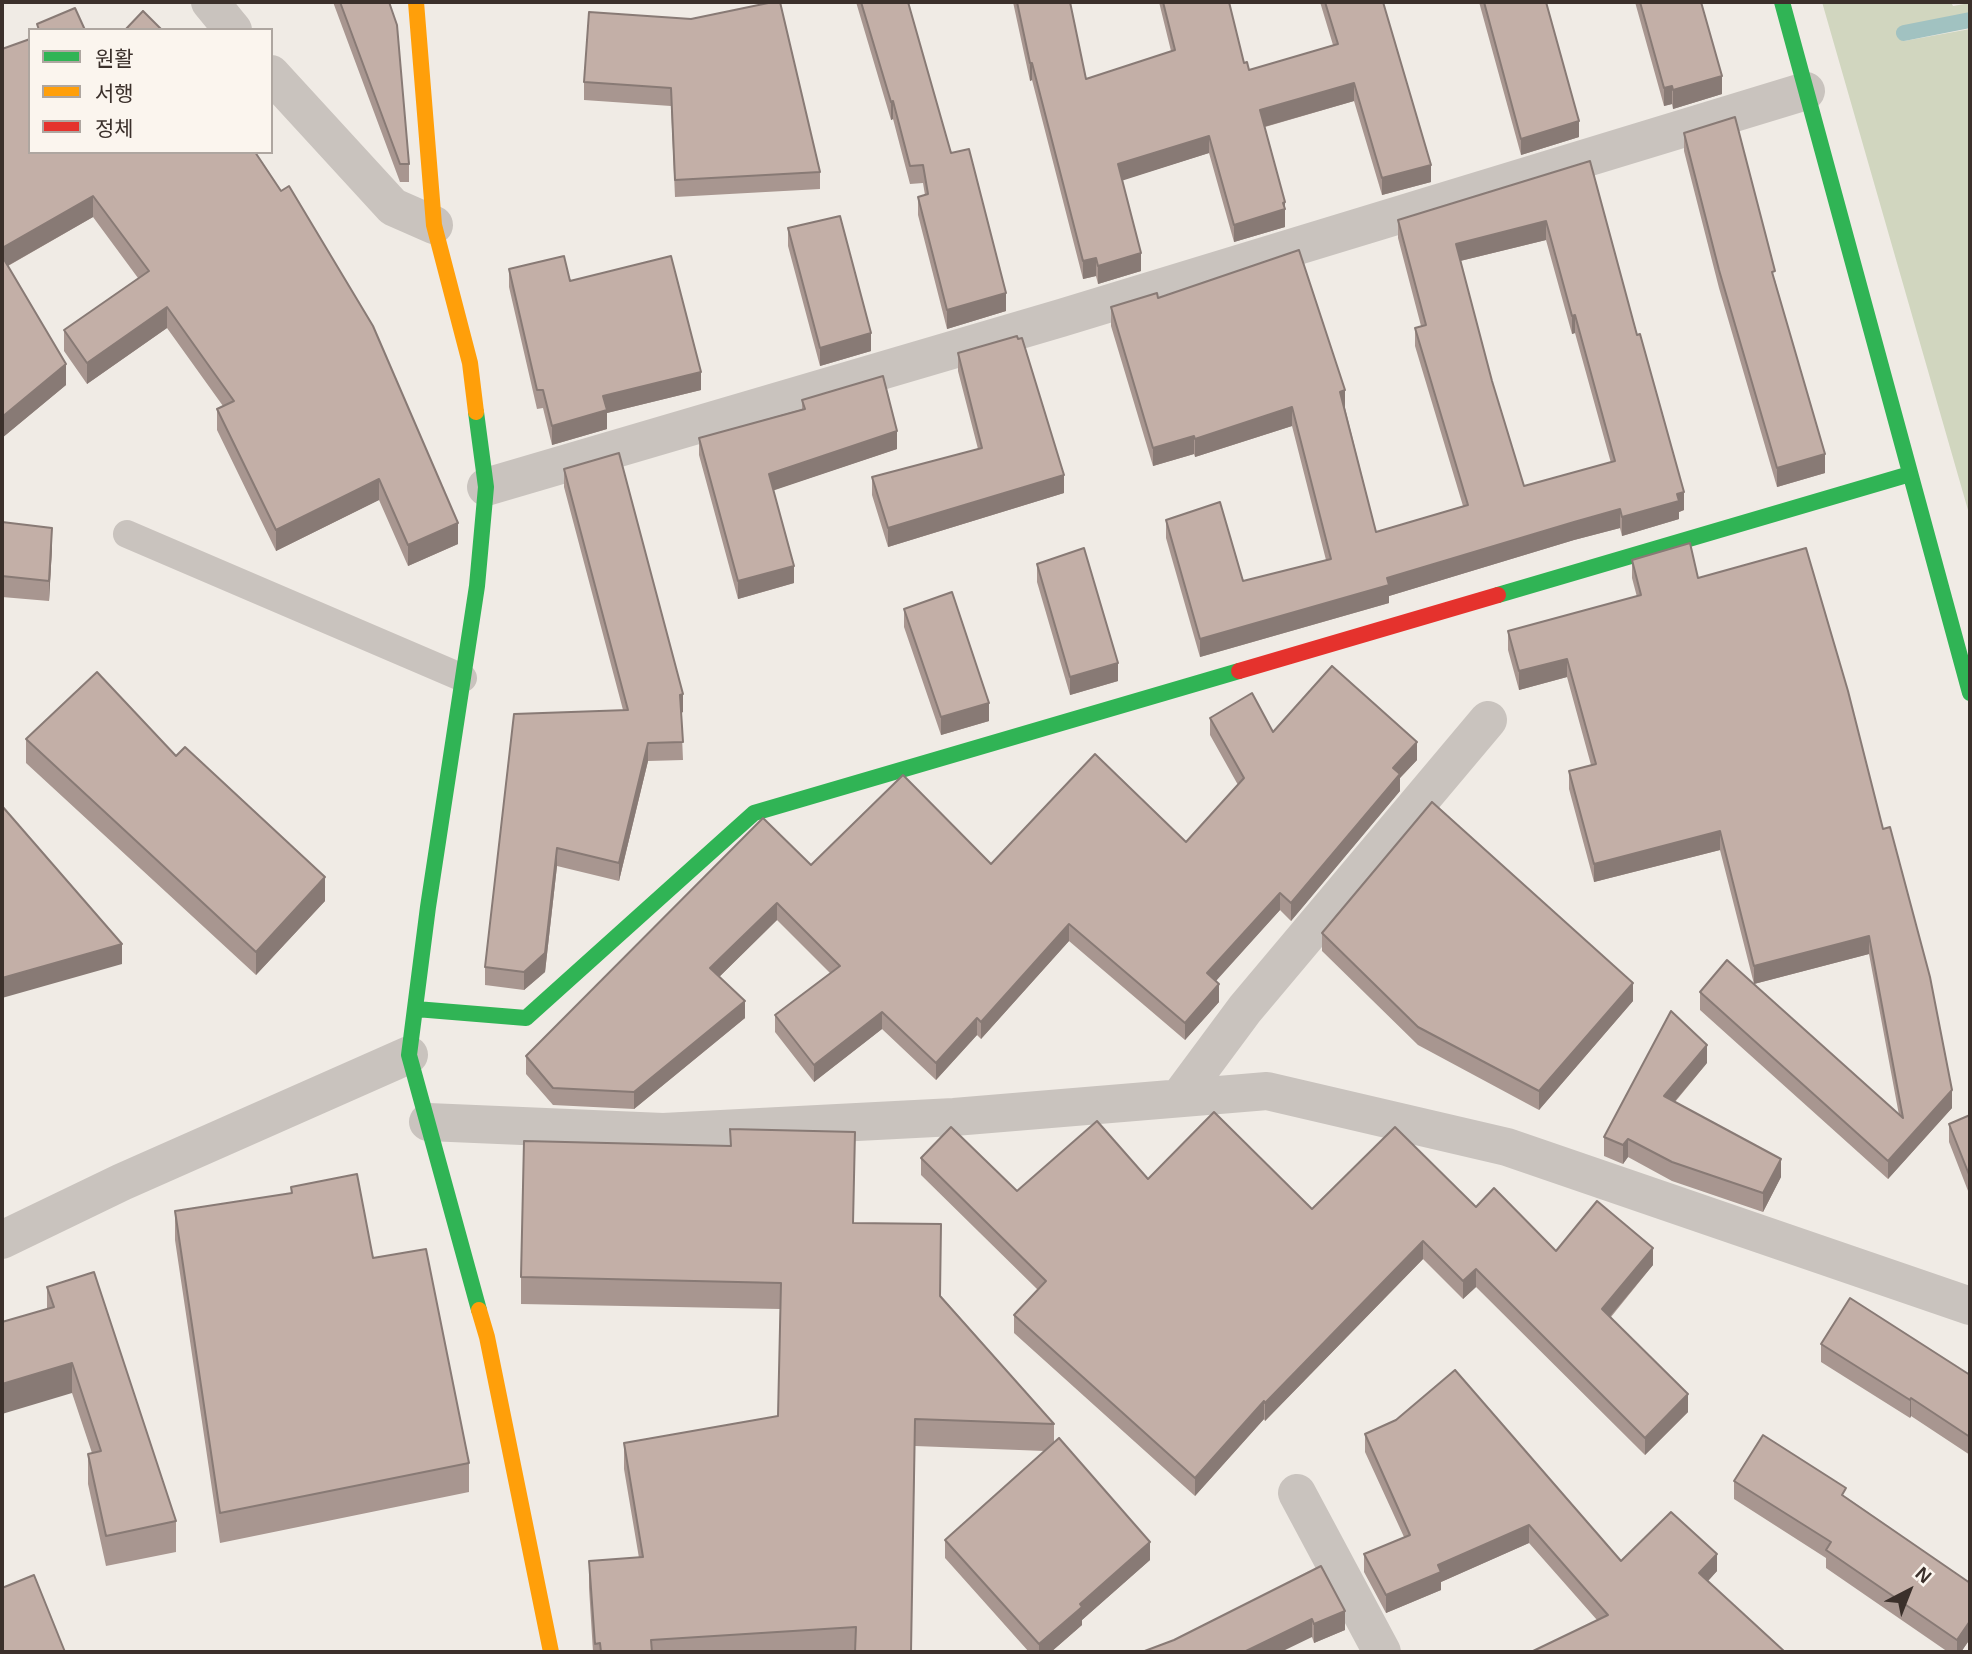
<!DOCTYPE html>
<meta charset="utf-8">
<style>
body{margin:0}
#map{position:relative;width:1972px;height:1654px;overflow:hidden;background:#f0ebe5;font-family:Helvetica,"Noto Sans KR",sans-serif}
canvas{display:block}
.frame{position:absolute;inset:0;border:4px solid #3b302b;pointer-events:none}
.legend{position:absolute;left:28px;top:28px;width:245px;height:126px;box-sizing:border-box;background:#fbf5ee;border:2px solid #aea6a0;margin:0;padding:9px 12px;list-style:none;font-size:21px;color:#3b302b}
.legend li{display:flex;align-items:center;gap:14px;height:35px}
.legend b{width:35px;border:2px solid #aea6a0}
.north{position:absolute;left:1874px;top:1556px;width:70px;height:70px;-webkit-text-stroke:5px #fbf5ee;paint-order:stroke;rotate:42deg;font-size:19px;font-weight:700;line-height:28px;text-align:center;color:#3b302b}
.north::after{content:'';display:block;margin:auto;width:24px;height:32px;background:#3b302b;clip-path:polygon(50% 0,100% 100%,50% 72%,0 100%)}
</style>
<div id="map">
<canvas width="1972" height="1654"></canvas>
<div class="frame"></div>
<ul class="legend">
<li><b style="height:9px;background:#30b455"></b>원활</li>
<li><b style="height:9px;background:#ff9f0a"></b>서행</li>
<li><b style="height:9px;background:#e5322d"></b>정체</li>
</ul>
<div class="north">N</div>
</div>
<script>
const c = document.querySelector('canvas').getContext('2d');
c.lineJoin = 'round';
function paint(path, color) {
  c.fillStyle = color;
  c.fill(path, 'evenodd');
}
function shape(rows) {
  const path = new Path2D();
  for (const r of rows) {
    path.moveTo(r[0], r[1]);
    for (let i = 2; i < r.length; i += 2) path.lineTo(r[i], r[i + 1]);
  }
  return path;
}
function trace(path, color, width, dash) {
  c.strokeStyle = color;
  c.lineWidth = width;
  c.lineCap = dash ? 'butt' : 'round';
  c.setLineDash(dash || []);
  c.stroke(path);
}
const green = shape([
 [1822,2,1951,2,1953,6,1970,3,1970,15,1902,28,1904,41,1970,29,1970,154,1968,162,1970,176,1970,517]
]);
const stream = shape([
 [1904,33,1970,20]
]);
const lane = shape([
 [127,534,463,678]
]);
const street = shape([
 [210,2,233,30],
 [271,74,393,207,434,225],
 [486,487,1061,318,1806,91],
 [1179,1098,1245,1009,1488,720],
 [428,1122,663,1132,954,1117,1267,1091,1507,1147,1970,1306],
 [2,1240,122,1182,409,1055],
 [1297,1493,1382,1652]
]);
const fast = shape([
 [1782,2,1970,693],
 [476,412,486,487,477,586,428,907,409,1055,479,1310],
 [1498,595,1910,474],
 [416,1009,526,1018,754,813,1239,671]
]);
const slow = shape([
 [416,2,434,225,470,363,476,412],
 [479,1310,487,1337,551,1652]
]);
const jam = shape([
 [1239,671,1498,595]
]);
const wall = shape([
 [333,2,389,2,409,164,409,182,400,182],
 [856,2,908,2,951,153,1006,311,947,329,918,215,918,197,925,195,923,183,910,184,893,119,891,120],
 [1013,2,1070,2,1086,79,1171,51,1159,2,1229,2,1244,63,1249,70,1333,45,1320,2,1383,2,1431,182,1382,195,1354,101,1265,127,1285,202,1285,227,1234,242,1209,153,1122,180,1141,271,1098,284,1096,276,1083,279,1032,80,1030,81],
 [1479,2,1546,2,1579,137,1521,155],
 [1635,2,1701,2,1722,94,1673,109,1672,104,1664,106],
 [589,12,820,172,820,189,675,197,671,106,584,100,584,82],
 [2,49,255,152,458,544,408,566,379,500,276,551,217,430,217,409,223,406,167,328,87,384,64,351,64,330,138,278,93,217,8,266,66,385,2,438],
 [1684,133,1775,280,1825,473,1777,487,1719,288,1684,151],
 [1590,161,1684,510,1679,512,1679,519,1622,536,1620,528,1574,540,1389,596,1389,603,1200,657,1166,538,1166,520,1243,581,1326,560,1292,426,1195,457,1194,454,1153,466,1111,326,1111,307,1158,298,1345,408,1376,532,1463,506,1415,346,1415,328,1421,326,1398,238,1398,220],
 [1546,240,1572,334,1575,333,1611,463,1524,486,1492,381,1460,261],
 [788,228,871,351,820,366,788,246],
 [509,269,570,281,701,390,607,413,607,429,552,445,543,408,537,409,509,287],
 [958,353,1064,493,888,547,872,495,872,477,978,449,958,371],
 [802,400,897,449,773,490,794,583,738,599,699,455,699,438,802,409],
 [564,469,683,712,681,713,683,760,648,761,619,881,557,866,545,972,524,990,485,985,485,967,623,710,564,487],
 [2,522,52,548,49,601,2,597],
 [1632,560,1698,578,1952,1108,1888,1179,1700,1010,1700,992,1899,1115,1869,954,1754,984,1720,850,1594,882,1569,789,1569,771,1591,765,1567,677,1519,690,1508,650,1508,631,1637,597,1632,578],
 [1037,564,1118,681,1070,695,1037,582],
 [904,609,989,721,941,735,904,627],
 [1210,718,1273,732,1417,760,1400,778,1400,791,1291,921,1280,910,1215,981,1219,1002,1185,1040,1069,941,981,1039,977,1035,936,1080,882,1029,814,1082,775,1032,775,1015,830,973,777,920,719,977,745,1018,634,1109,553,1105,526,1074,526,1056,811,865,991,864,1186,842,1238,785,1210,735],
 [26,739,176,756,325,901,256,975,26,763],
 [1322,933,1633,1001,1539,1110,1418,1045,1322,951],
 [1707,1063,1675,1102,1781,1177,1763,1212,1672,1181,1628,1157,1623,1164,1604,1156,1604,1137],
 [1970,1115,1970,1196,1949,1142,1949,1124],
 [921,1158,1017,1191,1148,1179,1312,1209,1476,1207,1556,1251,1653,1265,1611,1317,1688,1412,1645,1455,1476,1287,1463,1299,1423,1259,1265,1421,1264,1419,1195,1496,1014,1333,1014,1315,1038,1290,921,1175],
 [291,1187,373,1258,469,1463,469,1492,220,1543,175,1240,175,1211,291,1193],
 [1970,1208,1970,1231,1969,1227,1969,1209],
 [854,1223,941,1296,1054,1424,1054,1443,1150,1560,1082,1620,1082,1625,1051,1652,1029,1652,945,1558,945,1540,1045,1451,915,1446,911,1652,593,1652,589,1588,589,1561,639,1558,624,1469,624,1443,778,1416,780,1309,521,1304,521,1277],
 [47,1287,176,1521,176,1552,106,1566,88,1484,88,1454,92,1453,72,1393,47,1309],
 [1821,1344,1970,1375,1970,1455,1911,1416,1910,1418,1821,1362],
 [1365,1434,1621,1561,1717,1571,1708,1581,1597,1620,1529,1543,1441,1582,1441,1590,1386,1613,1364,1572,1364,1554,1404,1537,1365,1452],
 [1734,1481,1846,1497,1970,1583,1970,1639,1961,1652,1948,1652,1826,1568,1826,1558,1734,1499],
 [1321,1566,1345,1630,1314,1643,1312,1637,1174,1640]
]);
const shadedWall = shape([
 [1030,63,1032,63,1032,80,1030,81],
 [1722,76,1722,94,1673,109,1673,90],
 [1354,83,1354,101,1260,128,1260,110],
 [1672,86,1672,104,1664,106,1664,88],
 [893,101,893,119,891,120,891,102],
 [1579,121,1579,137,1521,155,1521,139],
 [1209,136,1209,153,1118,182,1118,164],
 [1431,165,1431,182,1382,195,1382,178],
 [93,196,93,217,2,269,2,248],
 [1285,202,1285,227,1234,242,1234,225],
 [1546,221,1546,240,1456,262,1456,244],
 [1141,253,1141,271,1098,284,1098,266],
 [1096,258,1096,276,1083,279,1083,261],
 [1006,293,1006,311,947,329,947,310],
 [167,307,167,328,87,384,87,363],
 [1575,315,1575,333,1572,334,1572,316],
 [871,333,871,351,820,366,820,348],
 [66,364,66,385,2,438,2,417],
 [701,372,701,390,607,413,607,429,552,445,552,426,603,396],
 [1345,390,1345,408,1340,410,1340,392],
 [1292,407,1292,426,1195,457,1195,439],
 [897,431,897,449,769,492,769,474],
 [1194,436,1194,454,1153,466,1153,448],
 [1825,454,1825,473,1777,487,1777,468],
 [1064,475,1064,493,888,547,888,528],
 [379,479,379,500,276,551,276,530],
 [1684,492,1684,510,1679,512,1679,519,1622,536,1622,517,1677,494],
 [1620,509,1620,528,1574,540,1389,596,1389,603,1200,657,1200,639,1387,578,1574,522],
 [458,523,458,544,408,566,408,545],
 [52,528,52,548,49,601,49,581],
 [794,566,794,583,738,599,738,581],
 [1567,659,1567,677,1519,690,1519,671],
 [1118,663,1118,681,1070,695,1070,677],
 [683,694,683,712,680,713,680,695],
 [989,703,989,721,941,735,941,717],
 [1417,742,1417,760,1400,778,1400,791,1291,921,1291,903,1393,768],
 [648,743,648,761,619,881,619,863],
 [1720,831,1720,850,1594,882,1594,864],
 [557,848,557,866,545,972,524,990,524,972],
 [325,877,325,901,256,975,256,952],
 [1280,893,1280,910,1207,991,1207,973],
 [777,903,777,920,710,986,710,968],
 [1069,924,1069,941,981,1039,981,1022],
 [1869,936,1869,954,1754,984,1754,966],
 [122,944,122,964,2,998,2,978],
 [1633,983,1633,1001,1539,1110,1539,1091],
 [1219,984,1219,1002,1185,1040,1185,1023],
 [745,1001,745,1018,634,1109,634,1092],
 [882,1012,882,1029,814,1082,814,1065],
 [977,1018,977,1035,936,1080,936,1063],
 [1707,1045,1707,1063,1664,1114,1664,1096],
 [1952,1090,1952,1108,1888,1179,1888,1161],
 [1628,1139,1628,1157,1623,1164,1623,1145],
 [1781,1159,1781,1177,1763,1212,1763,1193],
 [1423,1241,1423,1259,1265,1421,1265,1403],
 [1653,1248,1653,1265,1602,1326,1602,1309],
 [1476,1269,1476,1287,1463,1299,1463,1281],
 [72,1363,72,1393,2,1414,2,1384],
 [1688,1394,1688,1412,1645,1455,1645,1438],
 [1911,1398,1911,1416,1910,1418,1910,1400],
 [1264,1401,1264,1419,1195,1496,1195,1478],
 [1529,1525,1529,1543,1441,1582,1441,1590,1386,1613,1386,1595,1438,1565],
 [1150,1542,1150,1560,1082,1620,1082,1625,1051,1652,1039,1652,1039,1644,1080,1604],
 [1717,1554,1717,1571,1699,1591,1699,1573],
 [1345,1611,1345,1630,1314,1643,1314,1624],
 [1312,1619,1312,1637,1281,1652,1244,1652],
 [1970,1621,1970,1639,1961,1652,1957,1652,1957,1640]
]);
const building = shape([
 [340,2,389,2,397,25,409,164,400,164,340,2],
 [773,2,780,2,820,172,675,180,671,88,584,82,589,12,691,19,773,2],
 [861,2,908,2,951,153,969,149,1006,293,947,310,918,197,928,194,923,165,910,166,893,101,891,102,861,2],
 [1017,2,1070,2,1086,79,1175,50,1163,2,1229,2,1244,63,1247,62,1249,70,1338,44,1325,2,1383,2,1431,165,1382,178,1354,83,1260,110,1285,202,1283,203,1285,209,1234,225,1209,136,1118,164,1141,253,1098,266,1096,258,1083,261,1032,63,1030,63,1017,2],
 [1484,2,1546,2,1579,121,1521,139,1484,2],
 [1640,2,1701,2,1722,76,1673,90,1672,86,1664,88,1640,2],
 [75,8,85,30,39,30,37,24,75,8],
 [143,11,162,30,125,30,143,11],
 [30,39,30,152,255,152,281,191,289,186,373,326,458,523,408,545,379,479,276,530,217,409,234,401,167,307,87,363,64,330,149,271,93,196,2,248,2,49,30,39],
 [1735,117,1775,271,1772,272,1825,454,1777,468,1719,270,1684,133,1735,117],
 [1590,161,1637,335,1640,334,1684,492,1677,494,1679,501,1622,517,1620,509,1574,522,1387,578,1389,585,1200,639,1166,520,1220,502,1243,581,1331,559,1292,407,1195,439,1194,436,1153,448,1111,307,1157,293,1158,298,1299,250,1345,390,1340,392,1376,532,1468,505,1415,328,1426,325,1398,220,1590,161],
 [1546,221,1572,316,1575,315,1615,461,1524,486,1492,381,1456,244,1546,221],
 [840,216,871,333,820,348,788,228,840,216],
 [2,256,66,364,2,417,2,256],
 [564,256,570,281,671,256,701,372,603,396,607,410,552,426,543,390,537,390,509,269,564,256],
 [1017,336,1018,339,1022,338,1064,475,888,528,872,477,982,448,958,353,1017,336],
 [883,376,897,431,769,474,794,566,738,581,699,438,805,409,802,400,883,376],
 [619,453,683,694,680,695,683,742,648,743,619,863,557,848,545,953,524,972,485,967,514,714,628,710,564,469,619,453],
 [2,522,52,528,49,581,2,576,2,522],
 [1690,543,1698,578,1806,548,1848,691,1883,829,1890,827,1930,977,1952,1090,1888,1161,1700,992,1727,960,1903,1118,1869,936,1754,966,1720,831,1594,864,1569,771,1596,764,1567,659,1519,671,1508,631,1641,595,1632,560,1690,543],
 [1084,548,1118,663,1070,677,1037,564,1084,548],
 [952,592,989,703,941,717,904,609,952,592],
 [1332,666,1417,742,1393,768,1400,774,1291,903,1280,893,1207,973,1219,984,1185,1023,1069,924,981,1022,977,1018,936,1063,882,1012,814,1065,775,1015,840,966,777,903,710,968,745,1001,634,1092,553,1088,526,1056,763,818,811,865,903,775,991,864,1095,754,1186,842,1244,778,1210,718,1252,693,1273,732,1332,666],
 [97,672,176,756,185,747,325,877,256,952,26,739,97,672],
 [1432,802,1633,983,1539,1091,1418,1027,1322,933,1432,802],
 [2,806,122,944,2,978,2,806],
 [1671,1011,1707,1045,1664,1096,1781,1159,1763,1193,1672,1162,1628,1139,1623,1145,1604,1137,1671,1011],
 [1214,1112,1312,1209,1395,1127,1476,1207,1494,1188,1556,1251,1597,1201,1653,1248,1602,1309,1688,1394,1645,1438,1476,1269,1463,1281,1423,1241,1265,1403,1264,1401,1195,1478,1014,1315,1046,1281,921,1158,951,1127,1017,1191,1097,1121,1148,1179,1214,1112],
 [1970,1115,1970,1177,1949,1124,1970,1115],
 [730,1129,855,1132,853,1223,941,1224,940,1296,1054,1424,915,1419,911,1652,855,1652,856,1627,651,1640,652,1652,601,1652,600,1643,595,1644,589,1561,643,1557,624,1443,778,1416,781,1283,521,1277,524,1141,731,1146,730,1129],
 [357,1174,373,1258,426,1249,469,1463,220,1513,175,1211,292,1193,291,1187,357,1174],
 [94,1272,176,1521,106,1536,88,1454,101,1451,72,1363,2,1384,2,1322,54,1307,47,1287,94,1272],
 [1850,1298,1970,1375,1970,1437,1911,1398,1910,1400,1821,1344,1850,1298],
 [1455,1370,1621,1561,1671,1512,1717,1554,1699,1573,1785,1652,1531,1652,1608,1615,1529,1525,1438,1565,1441,1572,1386,1595,1364,1554,1410,1535,1365,1434,1396,1420,1455,1370],
 [1763,1435,1846,1488,1842,1495,1970,1583,1970,1621,1957,1640,1826,1550,1831,1542,1734,1481,1763,1435],
 [1059,1438,1150,1542,1080,1604,1082,1607,1039,1644,945,1540,1059,1438],
 [1321,1566,1345,1611,1314,1624,1312,1619,1244,1652,1142,1652,1174,1640,1321,1566],
 [34,1575,65,1652,2,1652,2,1588,34,1575]
]);
paint(green, '#d1d6bf');
trace(stream, '#a1c2c1', 16);
trace(lane, '#c9c3be', 28);
trace(street, '#c9c3be', 38);
trace(fast, '#30b455', 16);
trace(slow, '#ff9f0a', 16);
trace(jam, '#e5322d', 16);
paint(wall, '#a89690');
paint(shadedWall, '#887a75');
paint(building, '#c3afa7');
trace(building, '#887a75', 2);
</script>
